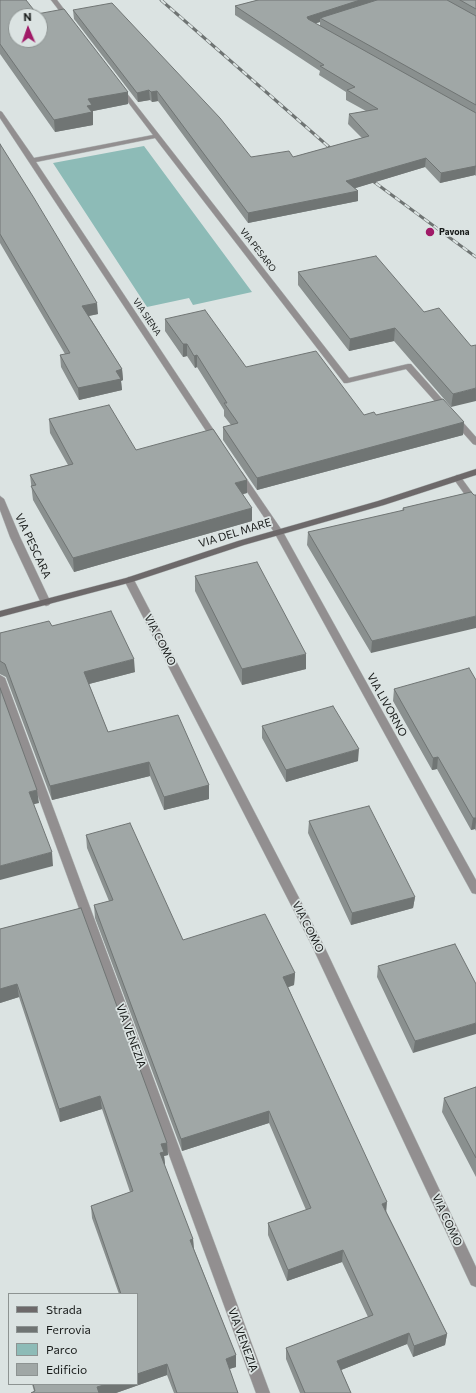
<!DOCTYPE html>
<style>
body{margin:0}
#map{position:relative;width:476px;height:1393px;overflow:hidden;background:#dbe3e2;font-family:Commissioner,sans-serif}
canvas{display:block}
.legend{position:absolute;left:8px;top:1293px;width:130px;height:92px;box-sizing:border-box;background:#dbe3e2;border:1px solid #8d9392;margin:0;padding:5px 7px;list-style:none;font-size:12px;color:#181b1a}
.legend li{display:flex;align-items:center;gap:8px;height:20px}
.legend b{width:20px;border:1px solid #8d9392}
.north{position:absolute;left:8px;top:8px;width:40px;height:40px;box-sizing:border-box;background:#dbe3e2;border:1px solid #8d9392;border-radius:50%;rotate:358deg;font-size:11px;font-weight:700;line-height:16px;text-align:center;color:#181b1a}
.north::after{content:'';display:block;margin:auto;width:14px;height:18px;background:#a01a67;clip-path:polygon(50% 0,100% 100%,50% 72%,0 100%)}
</style>
<div id="map">
<canvas width="476" height="1393"></canvas>
<ul class="legend">
<li><b style="height:5px;background:#6d696a"></b>Strada</li>
<li><b style="height:5px;background:#6f7473"></b>Ferrovia</li>
<li><b style="height:11px;background:#8dbbb7"></b>Parco</li>
<li><b style="height:11px;background:#a0a7a6"></b>Edificio</li>
</ul>
<div class="north">N</div>
</div>
<script>
const c = document.querySelector('canvas').getContext('2d');
c.lineJoin = 'round';
function paint(path, color) {
  c.fillStyle = color;
  c.fill(path, 'evenodd');
}
function shape(rows) {
  const path = new Path2D();
  for (const r of rows) {
    path.moveTo(r[0], r[1]);
    for (let i = 2; i < r.length; i += 2) path.lineTo(r[i], r[i + 1]);
  }
  return path;
}
function trace(path, color, width, dash) {
  c.strokeStyle = color;
  c.lineWidth = width;
  c.lineCap = dash ? 'butt' : 'round';
  c.setLineDash(dash || []);
  c.stroke(path);
}
function write(font, color, halo, rows, align = 'center') {
  c.font = font + ' Commissioner,sans-serif';
  c.lineWidth = 3.5;
  c.setLineDash([]);
  c.textBaseline = 'middle';
  c.strokeStyle = halo;
  c.fillStyle = color;
  for (const [text, x, y, turn = 0] of rows) {
    c.save();
    c.translate(x, y);
    c.rotate((+turn || 0) * Math.PI / 180);
    c.textAlign = isNaN(turn) ? turn : align;
    if (halo) c.strokeText(text, 0, 0);
    c.fillText(text, 0, 0);
    c.restore();
  }
}
const green = shape([
 [144,146,252,292,193,305,189,298,147,307,53,163]
]);
const street = shape([
 [51,0,57,0,73,21,72,22,68,22,51,0],
 [118,87,122,87,349,378,408,364,411,364,476,437,476,445,473,444,406,369,347,383,344,383,155,138,36,162,221,441,217,444,214,443,0,118,0,111,2,112,34,158,153,135,118,89,118,87],
 [239,471,242,472,283,532,476,880,476,894,472,893,274,532,235,474,239,471],
 [457,475,460,476,476,498,476,507,473,506,453,478,457,475],
 [0,496,4,499,20,537,51,603,49,605,46,606,41,603,10,537,0,510,0,496],
 [129,577,134,580,324,946,476,1267,476,1287,471,1285,312,946,124,580,129,577],
 [0,675,5,678,270,1393,256,1393,0,692,0,675]
]);
const secondary = shape([
 [476,469,476,475,384,505,244,545,132,582,0,617,0,611,126,578,238,541,378,501,476,469]
]);
const rail = shape([
 [161,0,337,154],
 [366,176,476,257]
]);
const wall = shape([
 [0,0,37,14,128,92,128,104,93,111,93,125,55,132,0,54],
 [258,0,476,0,476,176,475,175,440,183,425,167,355,188,358,191,358,201,248,223,158,101,152,102,150,100,138,102,74,19,73,10,251,157,293,157,362,138,348,124,349,114,366,111,346,100,346,92,319,75,320,71,235,15,235,6],
 [320,22,320,26,315,24,316,23],
 [0,144,98,314,89,316,122,369,123,380,121,381,122,390,79,400,61,367,60,355,65,354,0,243],
 [298,272,424,312,471,346,451,407,394,341,349,351,298,285],
 [165,319,246,367,364,415,376,415,464,422,463,435,257,490,223,440,223,427,231,425,224,416,224,410,197,367,195,368,187,356,183,357,165,331],
 [49,419,136,450,247,493,243,494,252,521,74,572,33,500,30,475,68,465,50,433],
 [471,492,371,653,307,545,308,532,402,511,403,508],
 [195,576,306,669,242,685,195,591],
 [52,626,135,672,89,684,108,732,209,785,209,799,164,810,150,776,52,800,6,677,0,674,0,633],
 [476,680,476,831,475,829,471,830,437,769,432,770,393,701,394,689],
 [262,726,358,761,286,782,262,738],
 [309,821,415,897,413,908,351,925,308,833],
 [86,835,183,940,295,973,294,985,288,987,386,1211,447,1334,445,1345,413,1357,407,1344,341,1370,351,1393,300,1393,286,1359,286,1348,368,1317,342,1262,287,1281,268,1235,268,1223,306,1210,269,1123,182,1151,95,918,94,905,109,901,87,848],
 [81,908,167,1143,168,1155,164,1156,165,1164,164,1165,193,1239,194,1249,236,1355,236,1367,229,1369,238,1393,174,1393,167,1375,116,1393,31,1393,34,1391,32,1384,137,1384,137,1294,119,1294,92,1218,91,1206,130,1192,102,1109,60,1122,19,997,0,1003,0,929],
 [455,944,413,1053,377,977,378,966],
 [476,1087,476,1177,442,1112,444,1098]
]);
const shadedWall = shape([
 [360,0,386,0,320,18,320,22,307,26,307,17],
 [149,90,150,100,138,102,137,93],
 [157,91,158,101,152,102,151,92],
 [128,92,128,104,93,111,93,125,55,132,54,120,87,106,88,99],
 [426,158,425,167,346,191,346,181],
 [476,165,475,175,440,183,441,173],
 [358,191,358,201,248,223,248,213],
 [97,303,98,314,83,317,82,306],
 [395,328,394,341,349,351,350,339],
 [183,344,187,344,187,356,183,357],
 [197,355,197,367,195,368,194,356],
 [122,369,123,380,121,381,122,390,79,400,78,388,116,371],
 [476,388,476,401,451,407,453,394],
 [464,422,463,435,257,490,257,478],
 [247,480,247,493,235,496,235,483],
 [252,508,252,521,74,572,73,558],
 [476,616,476,628,371,653,372,641],
 [306,654,306,669,242,685,242,669],
 [134,659,135,672,85,685,84,672],
 [359,749,358,761,286,782,286,770],
 [438,757,437,769,432,770,433,758],
 [149,762,150,776,52,800,50,786],
 [209,785,209,799,164,810,164,797],
 [37,790,39,803,31,805,29,792],
 [473,818,476,818,476,822,475,829,471,830],
 [52,852,53,866,0,880,0,866],
 [415,897,413,908,351,925,352,913],
 [295,973,294,985,283,989,283,977],
 [17,984,19,997,0,1003,0,989],
 [476,1023,476,1034,413,1053,415,1041],
 [100,1096,102,1109,60,1122,59,1109],
 [269,1111,269,1123,182,1151,181,1139],
 [167,1143,168,1155,164,1156,165,1164,160,1166,160,1153,161,1144],
 [387,1202,386,1214,382,1204],
 [193,1239,194,1252,190,1240],
 [343,1250,342,1262,287,1281,288,1270],
 [409,1333,407,1344,336,1372,337,1361],
 [447,1334,445,1345,413,1357,414,1346],
 [236,1355,236,1367,226,1370,226,1359],
 [167,1364,167,1375,116,1393,98,1393,97,1387,107,1384,137,1384,137,1374]
]);
const building = shape([
 [0,0,26,0,37,14,64,9,128,92,88,99,92,105,87,106,92,112,54,120,0,44,0,0],
 [16,16,40,16,40,40,16,40,16,16],
 [258,0,360,0,307,17,308,19,476,113,476,166,441,173,426,158,346,181,358,191,248,213,157,91,151,92,149,90,137,93,73,10,112,3,220,118,251,157,289,151,293,157,369,136,349,114,378,109,347,90,355,87,320,66,324,65,235,6,258,0],
 [377,0,447,0,476,16,476,105,320,18,377,0],
 [460,0,476,0,476,9,460,0],
 [0,144,34,198,97,303,82,306,122,369,116,371,121,379,78,388,60,355,70,353,0,234,0,144],
 [376,256,424,312,439,308,471,346,476,345,476,388,453,394,395,328,350,339,298,272,376,256],
 [205,310,246,367,316,351,364,415,374,412,376,415,443,399,464,422,257,478,223,427,238,423,224,403,227,403,197,355,194,356,187,344,183,344,165,319,205,310],
 [109,405,136,450,213,429,247,480,235,483,252,508,73,558,31,486,36,485,30,475,73,464,49,419,109,405],
 [471,492,474,495,476,495,476,616,372,641,308,532,404,510,403,508,471,492],
 [257,562,306,654,242,669,195,576,257,562],
 [111,611,134,659,84,672,108,732,178,715,209,785,164,797,149,762,50,786,5,664,0,661,0,633,49,621,52,626,111,611],
 [469,668,476,680,476,818,473,818,438,757,433,758,394,689,469,668],
 [0,688,37,790,29,792,52,852,0,866,0,688],
 [333,706,359,749,286,770,262,726,333,706],
 [369,806,415,897,352,913,309,821,369,806],
 [130,823,183,940,265,914,295,973,283,977,387,1202,382,1204,447,1334,414,1346,409,1333,337,1361,351,1393,305,1393,286,1348,373,1315,343,1250,288,1270,268,1223,311,1208,269,1111,181,1139,94,905,113,900,86,835,130,823],
 [81,908,167,1143,161,1144,164,1152,160,1153,193,1239,190,1240,236,1355,226,1359,238,1393,177,1393,167,1364,137,1374,137,1294,121,1294,91,1206,133,1191,100,1096,59,1109,17,984,0,989,0,929,81,908],
 [455,944,476,984,476,1023,415,1041,378,966,455,944],
 [476,1087,476,1158,444,1098,476,1087],
 [33,1384,107,1384,97,1387,99,1393,31,1393,35,1391,33,1384]
]);
const markers = [
 [430,232,5,"#a01a67"]
];
const farPoinames = [
 ["Pavona",439,232]
];
const farStreetnames = [
 ["VIA PESARO",258,250,52],
 ["VIA SIENA",147,317,56]
];
const streetNames = [
 ["VIA DEL MARE",235,533,-17],
 ["VIA PESCARA",33,546,65],
 ["VIA COMO",160,640,63],
 ["VIA LIVORNO",387,705,61],
 ["VIA COMO",308,927,63],
 ["VIA VENEZIA",131,1036,70],
 ["VIA COMO",447,1220,65],
 ["VIA VENEZIA",243,1340,70]
];
paint(green, '#8dbbb7');
trace(street, '#b8bfbe', 1);
trace(secondary, '#b8bfbe', 1);
paint(street, '#928f90');
paint(secondary, '#6d696a');
trace(rail, '#6f7473', 3);
trace(rail, '#dbe3e2', 2, [6]);
paint(wall, '#8a908f');
paint(shadedWall, '#707574');
paint(building, '#a0a7a6');
trace(building, '#707574', 1);
for (const [x, y, r, color] of markers) {
  const dot = new Path2D();
  dot.arc(x, y, r, 0, 2 * Math.PI);
  c.fillStyle = color;
  c.fill(dot);
  trace(dot, '#dbe3e2', 1.5);
}
write('bold 9px', '#181b1a', '#dbe3e2', farPoinames, 'left');
write('9px', '#181b1a', '#dbe3e2', farStreetnames);
write('11px', '#181b1a', '#dbe3e2', streetNames);
</script>
